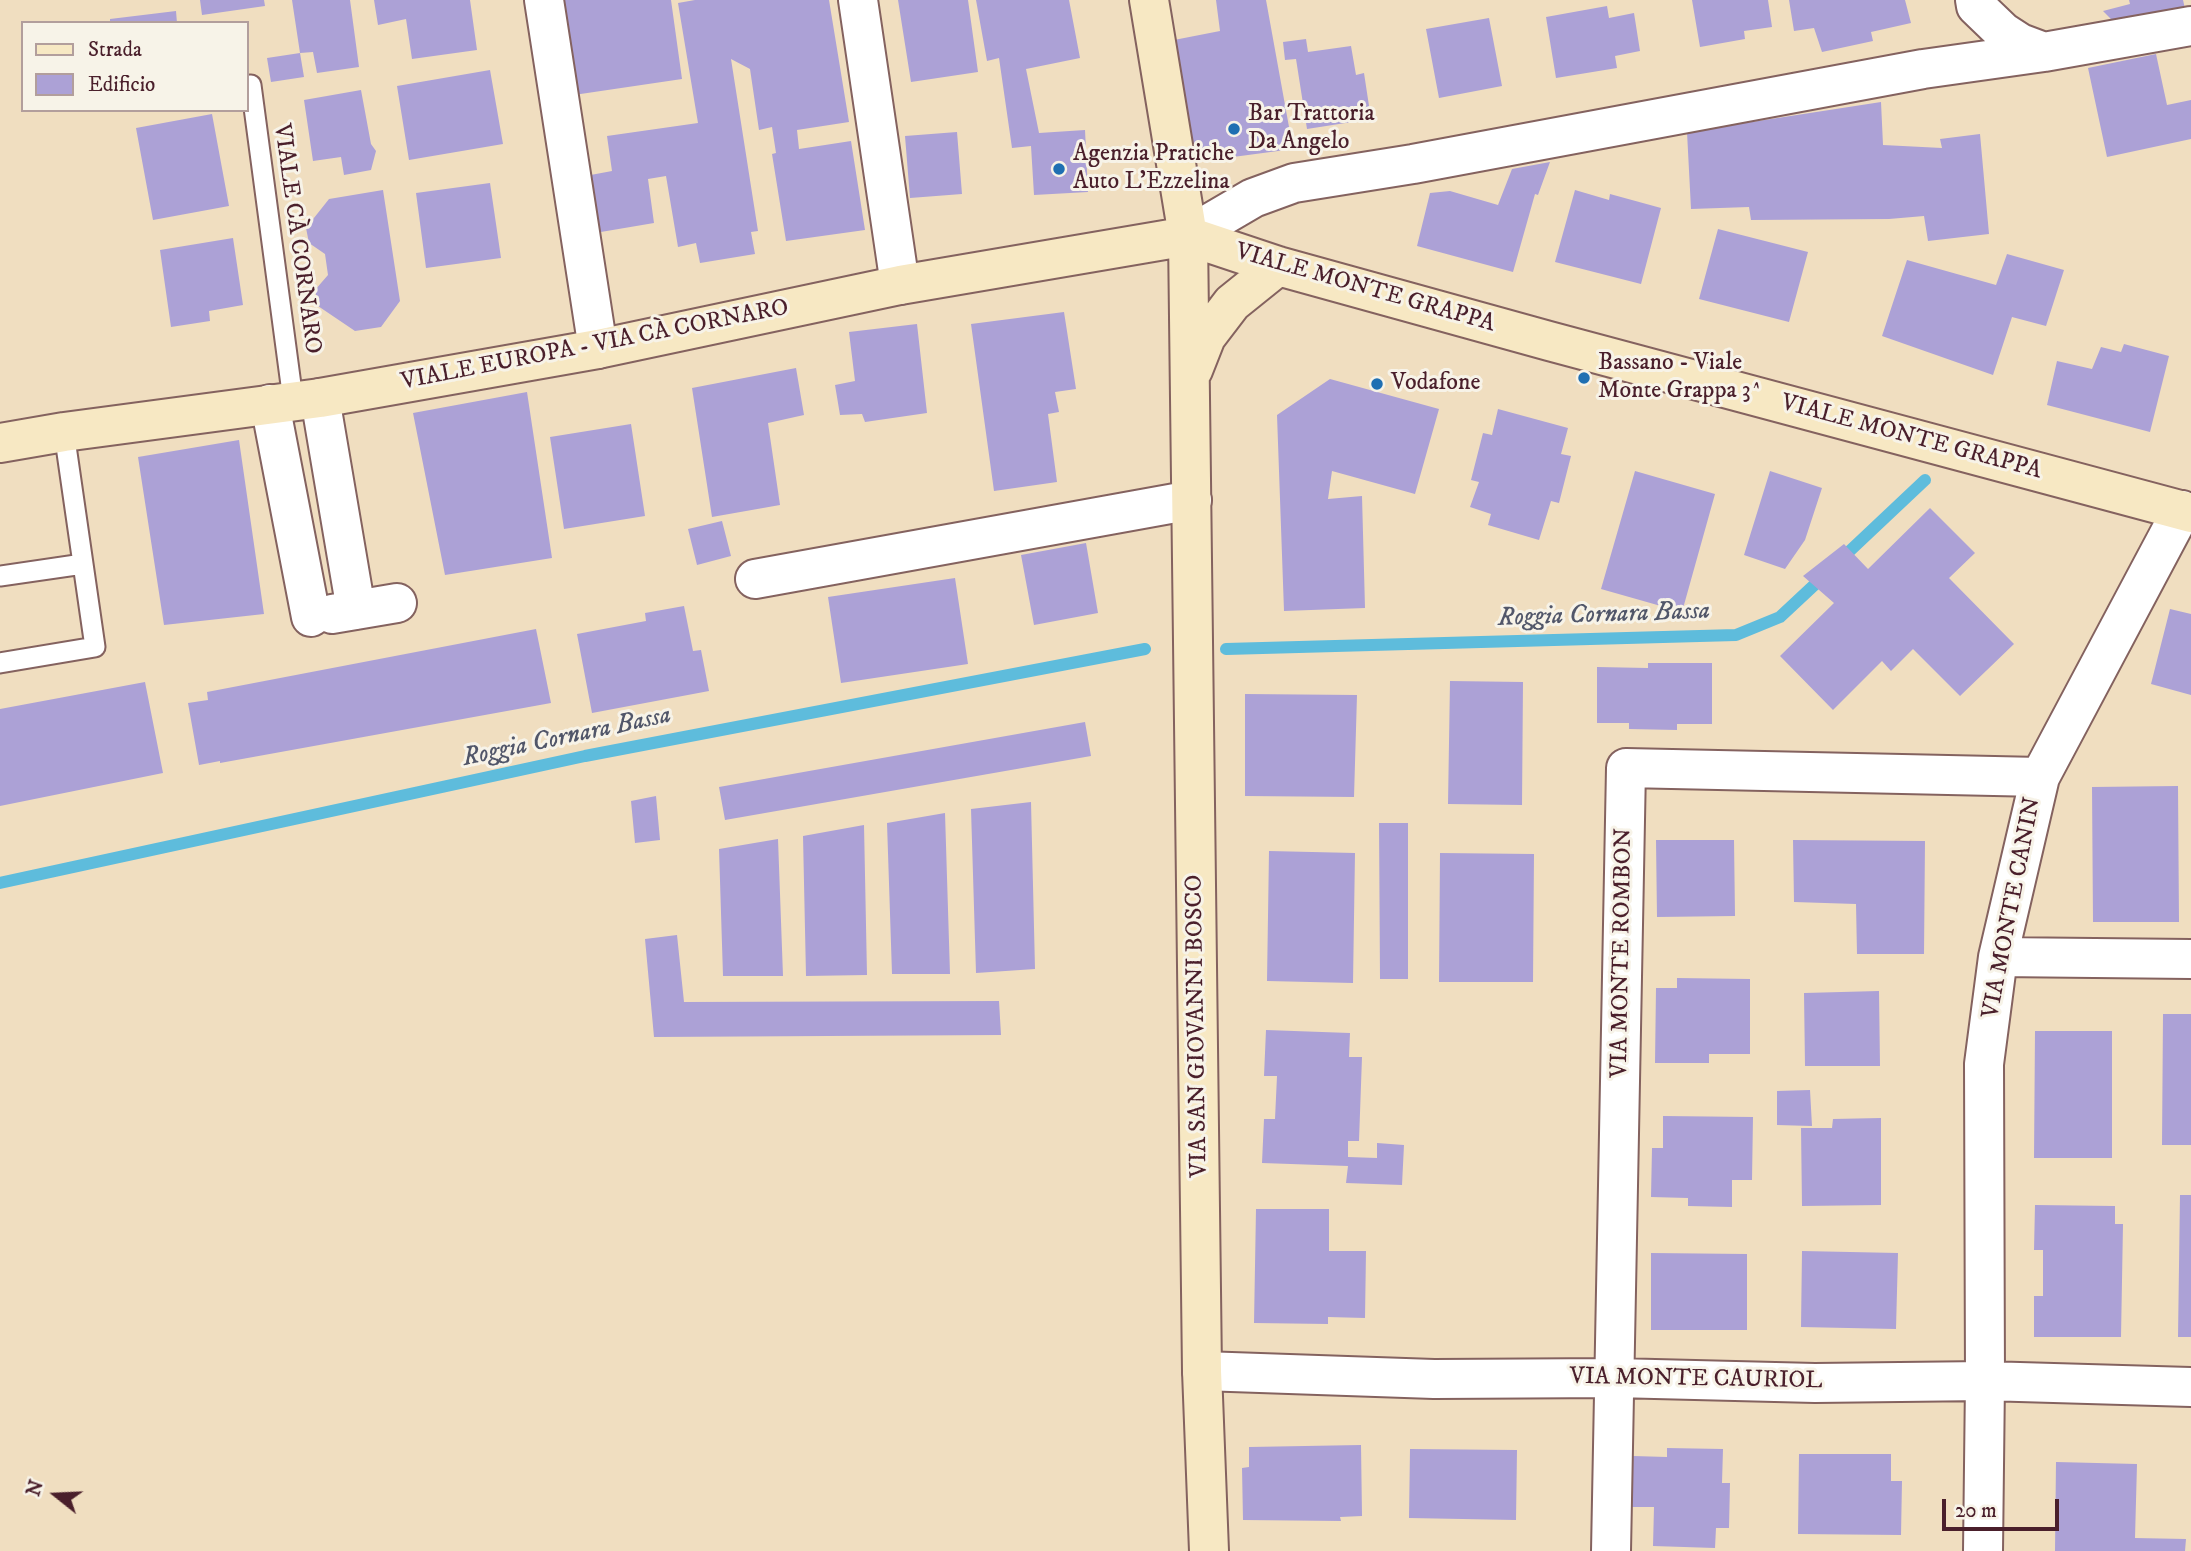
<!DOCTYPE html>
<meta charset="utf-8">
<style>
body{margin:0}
#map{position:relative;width:2191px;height:1551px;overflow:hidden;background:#f0dec0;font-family:"IM FELL DW Pica",serif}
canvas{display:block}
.legend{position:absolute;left:21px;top:21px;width:228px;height:91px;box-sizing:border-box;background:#f7f3e8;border:2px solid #b29e9c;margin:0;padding:9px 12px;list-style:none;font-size:21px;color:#4a1f2b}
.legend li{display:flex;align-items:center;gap:14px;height:35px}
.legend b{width:35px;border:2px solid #b29e9c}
.north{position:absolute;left:21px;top:1460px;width:70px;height:70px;-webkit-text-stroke:5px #f7f3e8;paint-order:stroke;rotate:288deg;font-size:19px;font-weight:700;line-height:28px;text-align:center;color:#4a1f2b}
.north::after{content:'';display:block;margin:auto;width:24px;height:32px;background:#4a1f2b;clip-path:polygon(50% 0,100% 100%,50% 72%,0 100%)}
.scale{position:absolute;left:1942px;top:1499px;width:117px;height:32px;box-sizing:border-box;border:4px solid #4a1f2b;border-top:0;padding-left:9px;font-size:21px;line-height:24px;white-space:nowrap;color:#4a1f2b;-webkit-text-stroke:5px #f7f3e8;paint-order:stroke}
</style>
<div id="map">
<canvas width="2191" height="1551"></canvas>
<ul class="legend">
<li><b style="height:9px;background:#f7e8c3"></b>Strada</li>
<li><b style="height:19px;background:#aca1d6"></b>Edificio</li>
</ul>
<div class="north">N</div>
<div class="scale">20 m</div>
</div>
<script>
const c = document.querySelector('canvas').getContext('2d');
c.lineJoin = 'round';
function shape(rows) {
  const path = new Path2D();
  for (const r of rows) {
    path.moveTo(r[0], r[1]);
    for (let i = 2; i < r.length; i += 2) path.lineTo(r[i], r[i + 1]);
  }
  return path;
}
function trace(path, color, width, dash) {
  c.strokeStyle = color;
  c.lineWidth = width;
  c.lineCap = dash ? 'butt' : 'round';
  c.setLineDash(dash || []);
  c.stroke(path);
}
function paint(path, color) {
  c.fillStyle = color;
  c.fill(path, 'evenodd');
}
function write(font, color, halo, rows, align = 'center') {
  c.font = font + ' "IM FELL DW Pica",serif';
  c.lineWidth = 6;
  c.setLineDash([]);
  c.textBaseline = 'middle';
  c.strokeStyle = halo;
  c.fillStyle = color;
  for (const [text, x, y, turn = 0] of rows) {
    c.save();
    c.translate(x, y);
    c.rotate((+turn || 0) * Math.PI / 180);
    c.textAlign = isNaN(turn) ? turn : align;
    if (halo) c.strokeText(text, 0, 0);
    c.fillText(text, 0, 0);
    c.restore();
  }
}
const stream = shape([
 [1838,562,1925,480],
 [1226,649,1736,635,1780,617,1825,575],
 [0,883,585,756,1145,649]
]);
const building = shape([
 [200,0,264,0,265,6,202,15],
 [292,0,350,0,359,67,317,73,313,52,300,53],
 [374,0,470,0,477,50,412,59,406,19,378,25],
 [554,0,671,0,682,79,567,96],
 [695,0,829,0,849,122,797,130,799,149,851,141,865,230,786,241,772,154,776,153,772,127,759,130,750,69,731,59,758,231,751,232,755,254,700,263,696,243,678,247,666,176,648,179,654,223,589,234,580,177,612,171,607,136,698,123,678,3],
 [898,0,968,0,978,72,911,82],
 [976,0,1069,0,1080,58,1026,69,1039,133,1085,130,1088,192,1034,195,1031,146,1012,148,999,58,987,61],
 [1216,0,1266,0,1293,149,1188,163,1174,40,1220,31],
 [1692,0,1768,0,1772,27,1744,31,1745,39,1700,47],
 [1789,0,1905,0,1911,23,1871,32,1873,41,1822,52,1814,28,1794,31],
 [2129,0,2183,0,2186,13,2115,23,2103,11,2130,4],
 [1607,6,1609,18,1634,13,1640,51,1615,56,1617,68,1556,78,1546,17],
 [176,11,177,23,110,23,110,19],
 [1489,18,1502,86,1439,98,1426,29],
 [1306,39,1308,52,1351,46,1356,75,1364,73,1371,119,1307,129,1296,59,1285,60,1283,42],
 [300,53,304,77,271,82,267,58],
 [2156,54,2167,105,2191,100,2191,139,2107,157,2088,68],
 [490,70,503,144,409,160,397,86],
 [361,90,371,144,376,151,371,170,344,175,341,157,313,161,304,100],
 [1881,102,1883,145,1942,148,1940,139,1980,134,1989,234,1928,241,1924,216,1889,219,1751,220,1749,207,1691,209,1687,132],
 [212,114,229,206,153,220,136,128],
 [957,132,962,194,910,198,905,136],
 [1550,162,1538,195,1535,194,1513,272,1417,246,1430,193,1450,191,1498,205,1512,169],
 [490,183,501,258,426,268,416,193],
 [383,190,400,301,381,327,355,331,318,306,315,290,328,275,325,254,309,243,306,228,329,199],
 [1575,190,1609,200,1610,194,1661,208,1641,284,1555,262],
 [1718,229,1808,252,1789,322,1699,299],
 [233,238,243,305,209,311,210,321,171,327,160,250],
 [2007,254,2064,270,2046,326,2012,317,1993,375,1882,336,1907,260,1996,285],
 [1064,312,1076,389,1055,392,1059,412,1048,414,1057,482,994,491,971,324],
 [917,324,927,413,865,422,862,414,840,415,835,385,855,381,849,332],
 [2124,344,2169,356,2150,432,2047,405,2057,361,2092,369,2101,347,2121,352],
 [796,368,804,415,768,423,780,505,712,517,692,388],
 [1330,379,1439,409,1415,494,1332,471,1328,499,1362,496,1365,608,1284,611,1277,415],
 [527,392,552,558,445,575,413,413],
 [1498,409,1568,428,1561,454,1571,456,1559,503,1551,501,1539,540,1488,525,1491,514,1470,507,1479,482,1471,480,1483,433,1492,435],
 [631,424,645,516,564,529,550,437],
 [239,440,264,614,164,625,138,457],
 [1635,471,1715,494,1682,612,1601,589],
 [1770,471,1822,488,1805,540,1785,569,1744,555],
 [1930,508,1975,553,1949,578,2014,644,1960,696,1913,649,1891,671,1882,661,1833,710,1780,656,1834,603,1803,576,1844,544,1868,569],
 [722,521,731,556,697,565,688,529],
 [1086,543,1098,613,1034,625,1021,555],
 [955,578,968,664,841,683,828,597],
 [684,606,693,651,701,650,709,691,592,713,577,634,646,621,645,613],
 [2170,609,2191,614,2191,695,2151,684],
 [536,629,551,703,220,763,220,761,199,765,188,703,208,700,207,692],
 [1648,663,1712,663,1712,724,1677,724,1677,730,1629,729,1629,723,1597,723,1597,667,1648,668],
 [1450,681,1523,682,1522,805,1448,804],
 [145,682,163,773,0,806,0,709],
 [1245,694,1357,695,1354,797,1245,796],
 [1085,722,1091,756,725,820,719,787],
 [2178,786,2179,922,2093,922,2092,787],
 [656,796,660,840,635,843,631,801],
 [1031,802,1035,969,976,973,971,809],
 [945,813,950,974,892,974,887,823],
 [1379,823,1408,823,1408,979,1380,979],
 [864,825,867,975,806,976,803,836],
 [778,839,783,976,723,976,719,849],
 [1656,840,1734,840,1735,916,1657,917],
 [1793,840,1925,841,1924,954,1857,954,1856,904,1794,902],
 [1269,851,1355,853,1353,983,1267,981],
 [1440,853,1534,854,1533,982,1439,982],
 [677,935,684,1002,999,1001,1001,1035,654,1037,645,939],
 [1677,978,1750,979,1750,1054,1709,1054,1709,1063,1655,1063,1656,988,1677,988],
 [1879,991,1880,1066,1805,1066,1804,993],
 [2163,1014,2191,1014,2191,1145,2162,1145],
 [1266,1030,1350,1033,1349,1057,1362,1057,1359,1141,1348,1141,1348,1157,1377,1158,1377,1143,1404,1145,1402,1185,1346,1183,1348,1166,1262,1163,1264,1119,1275,1119,1277,1076,1264,1076],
 [2035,1031,2112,1031,2112,1158,2034,1158],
 [1810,1090,1812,1126,1777,1125,1777,1091],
 [1663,1116,1753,1117,1752,1180,1732,1180,1732,1207,1688,1206,1688,1198,1651,1197,1652,1148,1663,1148],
 [1881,1118,1881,1205,1802,1206,1801,1128,1832,1128,1833,1119],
 [2180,1195,2191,1195,2191,1337,2178,1337],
 [2035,1205,2115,1206,2115,1224,2123,1224,2121,1337,2034,1337,2034,1296,2043,1296,2043,1250,2034,1250],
 [1256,1209,1329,1209,1329,1251,1366,1251,1365,1318,1328,1317,1328,1324,1254,1323],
 [1802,1251,1898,1253,1896,1329,1801,1327],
 [1651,1253,1747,1254,1747,1330,1651,1330],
 [1361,1445,1362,1516,1340,1517,1341,1521,1243,1520,1242,1468,1249,1467,1249,1447],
 [1667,1448,1723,1449,1722,1483,1730,1483,1729,1528,1716,1528,1715,1548,1653,1546,1654,1507,1631,1507,1633,1456,1667,1457],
 [1410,1449,1517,1450,1516,1520,1409,1518],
 [1799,1454,1891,1454,1891,1481,1902,1481,1901,1535,1798,1534],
 [2056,1462,2137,1464,2135,1538,2186,1539,2185,1551,2055,1551]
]);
const lane = shape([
 [251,85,293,400],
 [0,576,83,564],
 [0,663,95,647,64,432]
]);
const street = shape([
 [544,0,598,349],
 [858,0,900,285],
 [1975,0,1976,6,2003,32,2020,43,2044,52],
 [1188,236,1253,198,1294,183,1413,164,1923,69,2044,52,2191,26],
 [320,398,356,610],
 [270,404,311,617],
 [755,579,1192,500],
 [332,614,397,603],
 [1998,957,2191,959],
 [1202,1371,1434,1379,1615,1378,1815,1383,1985,1381,2191,1387],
 [1611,1551,1626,768,2040,777],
 [1983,1551,1985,1381,1984,1064,1998,957,2040,777,2182,510]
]);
const secondary = shape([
 [1149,0,1188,236,1202,1371,1209,1551],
 [1193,370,1206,337,1232,303,1278,266],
 [0,443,64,432,320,398,598,349,900,285,1188,236,1278,266,1549,341,2191,513]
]);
const markers = [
 [1234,129,7,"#1f6fb2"],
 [1059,169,7,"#1f6fb2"],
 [1584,378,7,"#1f6fb2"],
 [1377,384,7,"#1f6fb2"]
];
const poiNames = [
 ["Bar Trattoria",1248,115],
 ["Da Angelo",1248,143],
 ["Agenzia Pratiche",1073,155],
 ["Auto L'Ezzelina",1073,183],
 ["Bassano - Viale",1598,364],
 ["Monte Grappa 3^",1598,392],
 ["Vodafone",1391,384]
];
const streetNames = [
 ["VIALE CÀ CORNARO",296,239,82],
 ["VIALE MONTE GRAPPA",1365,289,16],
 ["VIALE EUROPA - VIA CÀ CORNARO",595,346,-11],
 ["VIALE MONTE GRAPPA",1911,438,15],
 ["VIA MONTE CANIN",2013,908,-79],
 ["VIA MONTE ROMBON",1623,953,-89],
 ["VIA SAN GIOVANNI BOSCO",1198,1026,-91],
 ["VIA MONTE CAURIOL",1696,1380,1]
];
const waterNames = [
 ["Roggia Cornara Bassa",1604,616,-2],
 ["Roggia Cornara Bassa",567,738,-12]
];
trace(stream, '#5ebcdc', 12);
paint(building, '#aca1d6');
trace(lane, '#84625f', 23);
trace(street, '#84625f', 42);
trace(secondary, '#84625f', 42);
trace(lane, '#fff', 19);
trace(street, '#fff', 38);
trace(secondary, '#f7e8c3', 38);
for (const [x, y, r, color] of markers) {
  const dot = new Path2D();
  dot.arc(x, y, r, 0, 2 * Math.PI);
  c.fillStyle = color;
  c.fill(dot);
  trace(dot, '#f7f3e8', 2.5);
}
write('24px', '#4a1f2b', '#f7f3e8', poiNames, 'left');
write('24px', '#4a1f2b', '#f7f3e8', streetNames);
write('italic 26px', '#515669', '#f7f3e8', waterNames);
</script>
